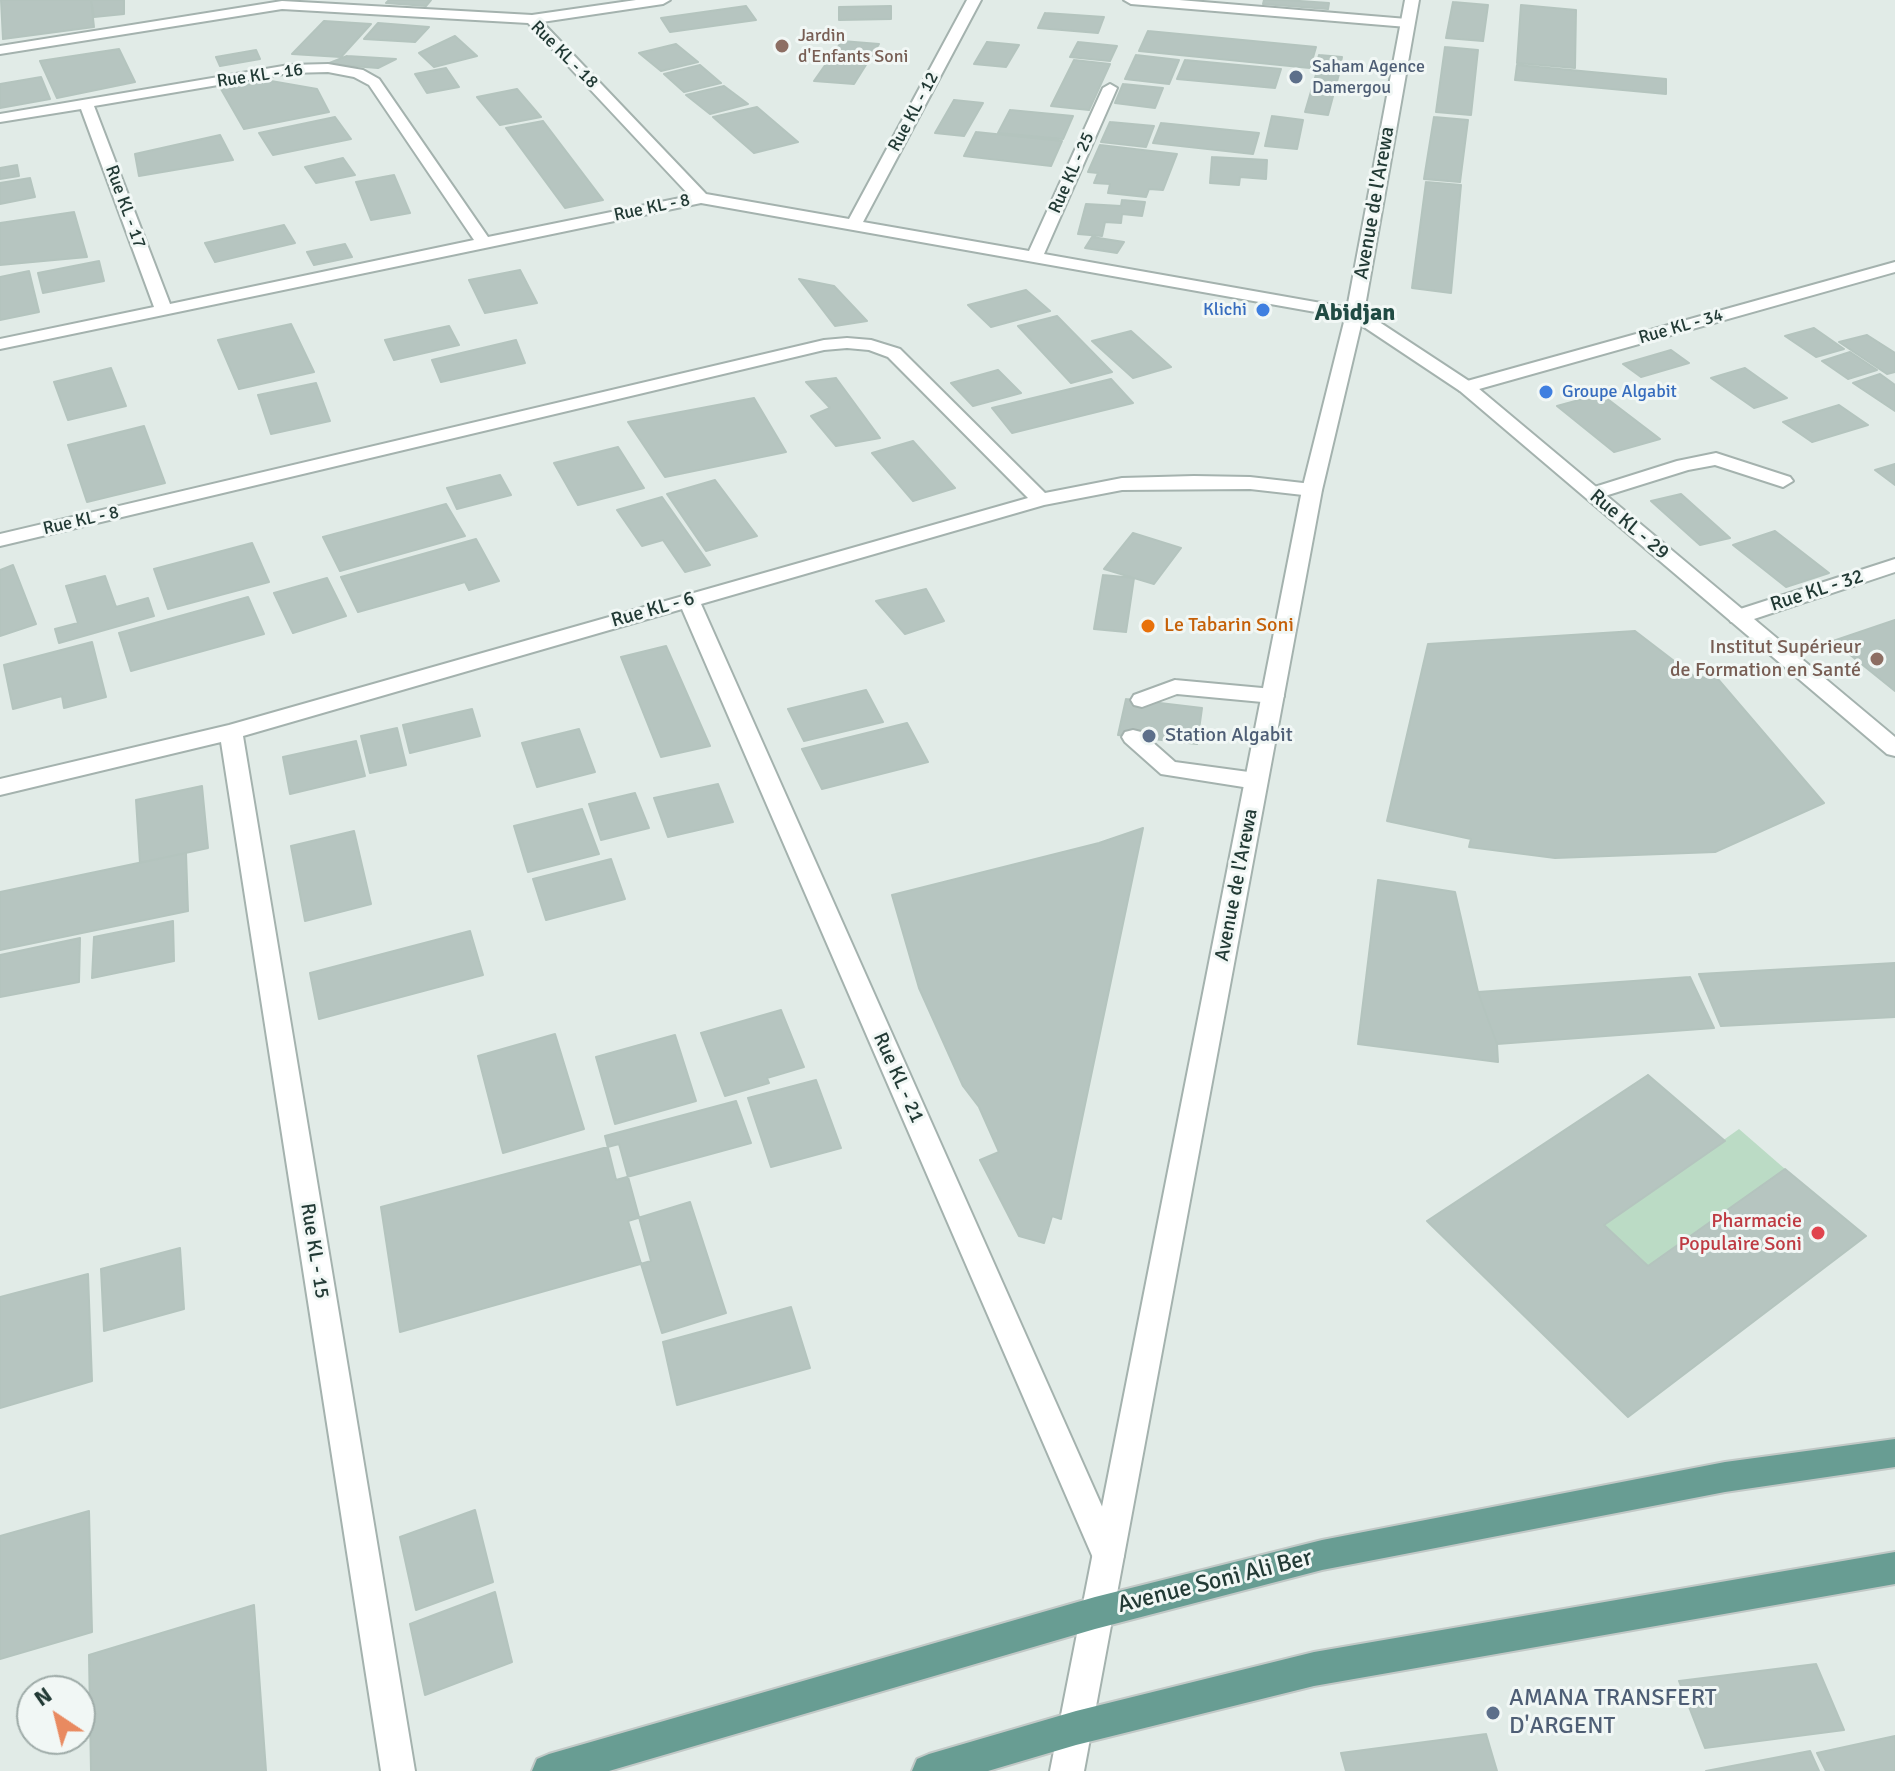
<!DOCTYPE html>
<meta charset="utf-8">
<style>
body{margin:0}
#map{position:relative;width:1895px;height:1771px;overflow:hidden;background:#e1ebe7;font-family:Signika,sans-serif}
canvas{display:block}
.north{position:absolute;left:16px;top:1675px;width:80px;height:80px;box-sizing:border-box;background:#f1f7f5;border:2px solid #9eaba8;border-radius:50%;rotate:325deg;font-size:22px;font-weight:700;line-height:32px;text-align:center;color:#223a35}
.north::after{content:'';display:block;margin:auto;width:28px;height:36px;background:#e98a60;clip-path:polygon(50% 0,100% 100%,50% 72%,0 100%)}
</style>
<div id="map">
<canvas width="1895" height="1771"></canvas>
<div class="north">N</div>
</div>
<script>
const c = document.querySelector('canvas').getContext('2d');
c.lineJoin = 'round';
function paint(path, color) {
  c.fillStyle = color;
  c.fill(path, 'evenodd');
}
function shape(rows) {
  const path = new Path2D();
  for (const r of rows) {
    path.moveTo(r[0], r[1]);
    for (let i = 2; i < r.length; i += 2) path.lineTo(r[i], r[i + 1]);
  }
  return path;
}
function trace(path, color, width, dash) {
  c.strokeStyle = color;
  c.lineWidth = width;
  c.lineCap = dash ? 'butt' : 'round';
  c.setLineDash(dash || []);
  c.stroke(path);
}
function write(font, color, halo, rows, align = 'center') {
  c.font = font + ' Signika,sans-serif';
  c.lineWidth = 6;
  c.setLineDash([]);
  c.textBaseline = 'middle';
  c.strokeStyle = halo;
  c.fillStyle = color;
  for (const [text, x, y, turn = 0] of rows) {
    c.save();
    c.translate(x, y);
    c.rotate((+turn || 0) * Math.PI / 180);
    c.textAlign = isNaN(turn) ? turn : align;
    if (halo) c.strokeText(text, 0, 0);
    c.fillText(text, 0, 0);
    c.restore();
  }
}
const green = shape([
 [1739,1129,1785,1169,1648,1266,1604,1225]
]);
const building = shape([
 [1,0,91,0,94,27,3,39,1,0],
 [91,0,124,0,124,14,94,17,91,0],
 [389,0,431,0,426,6,386,3,389,0],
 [1264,0,1285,0,1329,3,1328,9,1263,4,1264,0],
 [1453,2,1488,5,1483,41,1446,38,1453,2],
 [1521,5,1576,10,1575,68,1517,63,1521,5],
 [746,6,756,20,670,32,661,18,746,6],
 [891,6,891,19,839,20,839,7,891,6],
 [1045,13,1104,17,1098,33,1038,28,1045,13],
 [324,21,371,24,341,57,292,54,324,21],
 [378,23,429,27,415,42,364,39,378,23],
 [1148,31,1316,47,1310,68,1139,51,1148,31],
 [455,36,477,56,434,67,419,53,455,36],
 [842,41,879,44,854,84,814,81,842,41],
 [987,42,1019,45,1006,67,974,64,987,42],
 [1078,42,1117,46,1110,61,1070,57,1078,42],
 [676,44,698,62,661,71,639,53,676,44],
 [1445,47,1478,50,1471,115,1436,112,1445,47],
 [119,49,135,82,57,98,40,61,119,49],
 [256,50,260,59,220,66,216,57,256,50],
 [1136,55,1179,60,1169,84,1125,79,1136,55],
 [1319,55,1342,57,1339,71,1315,69,1319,55],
 [347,56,396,59,378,68,327,64,347,56],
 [1074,60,1110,64,1089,110,1051,106,1074,60],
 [1185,60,1281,69,1275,88,1177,79,1185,60],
 [700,65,721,83,684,92,664,74,700,65],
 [1517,65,1666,79,1666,94,1515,80,1517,65],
 [446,68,459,87,427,93,415,74,446,68],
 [1317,71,1339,74,1328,115,1305,112,1317,71],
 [41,77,50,99,0,108,0,84,41,77],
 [271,81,317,89,329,112,244,129,221,89,271,81],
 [1123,84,1163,88,1155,108,1115,103,1123,84],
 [724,86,748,104,710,114,686,95,724,86],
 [517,89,541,117,500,125,477,97,517,89],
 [954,100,983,103,964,136,935,133,954,100],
 [757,107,798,142,754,153,713,117,757,107],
 [1010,110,1073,116,1063,139,998,133,1010,110],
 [1272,116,1303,120,1297,149,1265,146,1272,116],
 [335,117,351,139,273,155,259,133,335,117],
 [1434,117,1468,120,1460,182,1424,179,1434,117],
 [543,121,603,200,565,208,506,128,543,121],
 [1110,122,1154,126,1146,147,1101,142,1110,122],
 [1161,123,1259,133,1253,154,1153,143,1161,123],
 [976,132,1062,141,1051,166,964,156,976,132],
 [220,135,233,160,139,176,135,154,220,135],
 [1100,145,1177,154,1163,190,1149,189,1146,197,1108,193,1110,184,1094,183,1098,173,1088,172,1100,145],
 [1212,157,1267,160,1266,179,1240,177,1239,185,1210,183,1212,157],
 [343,158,355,175,316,183,305,167,343,158],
 [17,165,19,176,0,179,0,168,17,165],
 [394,175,410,213,371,220,356,182,394,175],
 [30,178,35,197,0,204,0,183,30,178],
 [1426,182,1461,185,1451,293,1412,288,1426,182],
 [1122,200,1145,202,1142,216,1122,214,1121,223,1105,222,1102,236,1078,234,1086,204,1121,206,1122,200],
 [74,212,87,257,0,265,0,223,74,212],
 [284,225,295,243,215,262,205,243,284,225],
 [1092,237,1124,242,1117,253,1085,248,1092,237],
 [345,244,352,257,314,265,307,252,345,244],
 [99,261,104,281,43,293,38,273,99,261],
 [520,270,537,303,485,313,469,280,520,270],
 [29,271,39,312,0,320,0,277,29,271],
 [799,279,834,286,867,321,835,326,799,279],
 [1026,290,1050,311,991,327,968,305,1026,290],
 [1057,316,1112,372,1071,383,1018,326,1057,316],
 [291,324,314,372,239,389,218,340,291,324],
 [449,326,459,345,394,360,385,340,449,326],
 [1814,328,1844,349,1816,357,1785,336,1814,328],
 [1131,331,1171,367,1133,378,1092,341,1131,331],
 [1867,335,1895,353,1895,372,1887,374,1839,342,1867,335],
 [516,340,525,363,441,382,432,360,516,340],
 [1671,350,1689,363,1641,377,1623,364,1671,350],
 [1850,352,1877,370,1848,379,1822,361,1850,352],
 [111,368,126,406,68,420,54,382,111,368],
 [1745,368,1787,398,1754,408,1711,378,1745,368],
 [998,370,1021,393,973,406,951,383,998,370],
 [1880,374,1895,385,1895,411,1853,383,1880,374],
 [836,378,880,438,836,446,811,416,830,408,806,382,836,378],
 [1111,379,1133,403,1012,433,992,408,1111,379],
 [316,383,330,421,271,434,258,395,316,383],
 [1601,394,1660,439,1614,452,1557,406,1601,394],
 [754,398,786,452,665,477,628,422,754,398],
 [1839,405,1868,425,1812,442,1783,422,1839,405],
 [144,426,165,483,87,502,68,445,144,426],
 [913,441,955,488,913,501,872,453,913,441],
 [618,447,644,488,578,505,554,463,618,447],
 [1895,464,1895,485,1875,470,1895,464],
 [500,475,511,495,457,509,447,488,500,475],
 [715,480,757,536,706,551,667,494,715,480],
 [1681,494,1730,538,1700,545,1651,501,1681,494],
 [662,497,710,565,685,572,663,540,642,546,617,510,662,497],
 [446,504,465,536,340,571,323,537,446,504],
 [1775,531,1829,573,1786,587,1733,545,1775,531],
 [1133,533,1181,548,1154,584,1104,569,1133,533],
 [476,539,499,581,469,590,465,582,358,612,341,577,476,539],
 [252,543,269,582,168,609,154,569,252,543],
 [13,565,36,624,0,636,0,570,13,565],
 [1103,575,1134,578,1126,632,1094,629,1103,575],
 [105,576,116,607,148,598,154,616,59,643,55,629,78,623,66,586,105,576],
 [327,578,346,616,293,633,274,593,327,578],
 [926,589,944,621,905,634,876,601,926,589],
 [248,597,264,634,131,671,119,633,248,597],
 [1895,620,1895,691,1833,641,1895,620],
 [1635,631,1695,677,1717,678,1824,803,1715,852,1555,858,1469,847,1471,839,1387,821,1428,644,1635,631],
 [92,642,106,697,64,708,62,696,13,709,4,665,92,642],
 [666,646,710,746,661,757,621,657,666,646],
 [866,690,883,722,804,741,788,709,866,690],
 [1126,699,1202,708,1197,744,1118,735,1126,699],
 [472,709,480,736,410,753,403,725,472,709],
 [907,723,928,762,822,789,802,749,907,723],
 [397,728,406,765,370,773,361,736,397,728],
 [579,729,595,772,537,787,522,743,579,729],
 [356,741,365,776,290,794,283,757,356,741],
 [718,784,733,822,668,837,654,798,718,784],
 [202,786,208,848,140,863,136,800,202,786],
 [635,793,649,828,601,840,589,804,635,793],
 [582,809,599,854,528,872,514,826,582,809],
 [1143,828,1061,1219,1052,1216,1044,1243,1019,1236,980,1160,999,1152,979,1107,963,1086,919,988,892,895,1099,843,1143,828],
 [354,831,371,904,305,921,291,846,354,831],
 [186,853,188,911,0,950,0,892,186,853],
 [611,859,625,899,546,920,533,879,611,859],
 [1378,880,1455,892,1478,992,1497,1044,1498,1062,1358,1044,1378,880],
 [173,921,174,961,92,978,94,937,173,921],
 [470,931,483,975,319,1019,310,973,470,931],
 [80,938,79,982,0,997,0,955,80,938],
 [1895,963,1895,1017,1721,1026,1699,974,1895,963],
 [1690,977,1714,1028,1497,1044,1478,992,1690,977],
 [781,1010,804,1067,767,1078,769,1083,725,1096,701,1033,781,1010],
 [555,1034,584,1129,503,1153,478,1056,555,1034],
 [675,1035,696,1101,615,1124,596,1057,675,1035],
 [1648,1075,1725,1141,1604,1225,1648,1266,1785,1169,1866,1236,1628,1417,1427,1221,1648,1075],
 [816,1080,841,1148,771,1167,748,1098,816,1080],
 [736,1101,751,1143,616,1180,605,1136,736,1101],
 [619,1144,651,1261,400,1332,381,1207,619,1144],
 [690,1202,726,1313,662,1333,628,1221,690,1202],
 [180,1248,184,1309,104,1331,101,1269,180,1248],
 [88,1274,92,1381,0,1408,0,1297,88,1274],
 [791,1307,810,1368,677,1405,663,1342,791,1307],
 [475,1510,493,1582,416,1610,400,1537,475,1510],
 [89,1511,92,1632,0,1659,0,1536,89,1511],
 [495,1592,512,1662,425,1695,410,1624,495,1592],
 [254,1605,266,1771,91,1771,89,1655,254,1605],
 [1816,1664,1844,1730,1705,1748,1679,1681,1816,1664],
 [1486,1734,1497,1771,1346,1771,1341,1753,1486,1734],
 [1895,1736,1895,1771,1826,1771,1817,1753,1895,1736],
 [1810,1751,1819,1771,1706,1771,1810,1751]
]);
const service = shape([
 [1716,453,1790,477,1793,481,1783,487,1715,465,1688,470,1592,500,1582,494,1585,490,1677,461,1716,453],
 [1175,680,1273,689,1281,691,1284,696,1281,701,1273,703,1177,694,1142,707,1134,705,1131,700,1134,695,1175,680],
 [1133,730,1141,732,1175,762,1256,773,1264,776,1267,781,1264,786,1256,789,1161,774,1125,742,1122,737,1125,732,1133,730]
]);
const minor = shape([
 [636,0,670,0,663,4,542,22,706,194,849,219,967,0,981,0,863,222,1029,251,1103,88,1110,84,1117,88,1044,254,1355,309,1364,314,1355,319,701,203,0,349,0,339,154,307,81,109,0,122,0,114,289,65,328,64,363,70,379,79,488,237,690,196,528,23,282,9,0,54,0,46,282,1,532,15,636,0],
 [328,72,354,77,369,85,474,240,170,304,94,106,289,73,328,72],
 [1124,0,1179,0,1407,19,1414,23,1407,27,1131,4,1124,0],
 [1895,262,1895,272,1472,391,1460,391,1457,387,1460,383,1895,262],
 [847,338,871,340,900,349,1045,493,1122,478,1194,476,1250,477,1312,484,1322,490,1312,496,1250,489,1122,490,1044,505,701,604,1124,1556,1119,1567,1108,1572,1097,1567,682,609,243,736,415,1771,381,1771,221,742,0,795,0,779,229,725,1028,498,888,357,869,350,847,348,824,350,0,546,0,534,824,340,847,338],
 [1895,559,1895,572,1745,622,1731,622,1728,617,1731,612,1895,559]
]);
const tertiary = shape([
 [1405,0,1419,0,1364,312,1472,383,1895,737,1895,756,1887,754,1460,391,1361,325,1322,490,1084,1771,1050,1771,1302,490,1346,314,1405,0]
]);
const primary = shape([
 [1895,1439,1895,1467,1725,1492,1322,1570,1095,1629,609,1771,532,1771,537,1759,549,1754,1095,1597,1322,1540,1725,1462,1895,1439],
 [1895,1552,1895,1584,1314,1686,1076,1745,988,1771,912,1771,917,1759,929,1754,1076,1711,1314,1652,1895,1552]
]);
const markers = [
 [782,46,8,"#8d6e63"],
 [1296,77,8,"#5c6f8a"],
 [1263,310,8,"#3f7fe0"],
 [1546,392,8,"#3f7fe0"],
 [1148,626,8,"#e8710a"],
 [1877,659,8,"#8d6e63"],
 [1149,736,8,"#5c6f8a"],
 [1818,1233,8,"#e0444e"],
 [1493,1713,8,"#5c6f8a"]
];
const farEducationnames = [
 ["Jardin",798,36],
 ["d'Enfants Soni",798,57]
];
const farStreetnames = [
 ["Rue KL - 18",564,55,45],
 ["Rue KL - 16",260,76,-8],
 ["Rue KL - 12",914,112,-62],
 ["Rue KL - 25",1072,173,-66],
 ["Rue KL - 17",125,207,70],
 ["Rue KL - 8",652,208,-12],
 ["Rue KL - 34",1681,327,-16],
 ["Rue KL - 8",81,521,-13]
];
const farServicenames = [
 ["Saham Agence",1312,67],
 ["Damergou",1312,88]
];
const farShopnames = [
 ["Klichi",1247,310],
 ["Groupe Algabit",1562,392,"left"]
];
const streetNames = [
 ["Avenue de l'Arewa",1375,203,-80],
 ["Rue KL - 29",1629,525,40],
 ["Rue KL - 32",1817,591,-18],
 ["Rue KL - 6",653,610,-16],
 ["Avenue de l'Arewa",1237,885,-79],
 ["Rue KL - 21",898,1078,66],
 ["Rue KL - 15",314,1251,81]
];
const foodNames = [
 ["Le Tabarin Soni",1164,626]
];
const educationNames = [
 ["Institut Supérieur",1861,648],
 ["de Formation en Santé",1861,671]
];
const serviceNames = [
 ["Station Algabit",1165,736]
];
const healthNames = [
 ["Pharmacie",1802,1222],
 ["Populaire Soni",1802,1245]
];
const farDistrictnames = [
 ["Abidjan",1355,314]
];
const nearStreetnames = [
 ["Avenue Soni Ali Ber",1215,1582,-14]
];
const nearServicenames = [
 ["AMANA TRANSFERT",1509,1699],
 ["D'ARGENT",1509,1727]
];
paint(green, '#bbdbc5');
paint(building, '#b6c5c0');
trace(building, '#b4c4be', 2);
trace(service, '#a4b2ae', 4);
trace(minor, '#a4b2ae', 4);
trace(tertiary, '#a4b2ae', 4);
trace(primary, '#c1c8c6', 4);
paint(service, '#fff');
paint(minor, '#fff');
paint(tertiary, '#fff');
paint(primary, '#689d93');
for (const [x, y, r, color] of markers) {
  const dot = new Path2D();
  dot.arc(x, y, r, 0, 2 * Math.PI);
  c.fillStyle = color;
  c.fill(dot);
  trace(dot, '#f1f7f5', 3);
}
write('18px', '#785e54', '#f1f7f5', farEducationnames, 'left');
write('18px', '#223a35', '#f1f7f5', farStreetnames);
write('18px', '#4e5e75', '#f1f7f5', farServicenames, 'left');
write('18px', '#366cbe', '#f1f7f5', farShopnames, 'right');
write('20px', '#223a35', '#f1f7f5', streetNames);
write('20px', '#c56008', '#f1f7f5', foodNames, 'left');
write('20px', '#785e54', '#f1f7f5', educationNames, 'right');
write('20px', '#4e5e75', '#f1f7f5', serviceNames, 'left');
write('20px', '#be3a42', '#f1f7f5', healthNames, 'right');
write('bold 24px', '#204b43', '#f1f7f5', farDistrictnames);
write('24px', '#223a35', '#f1f7f5', nearStreetnames);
write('24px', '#4e5e75', '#f1f7f5', nearServicenames, 'left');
</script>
